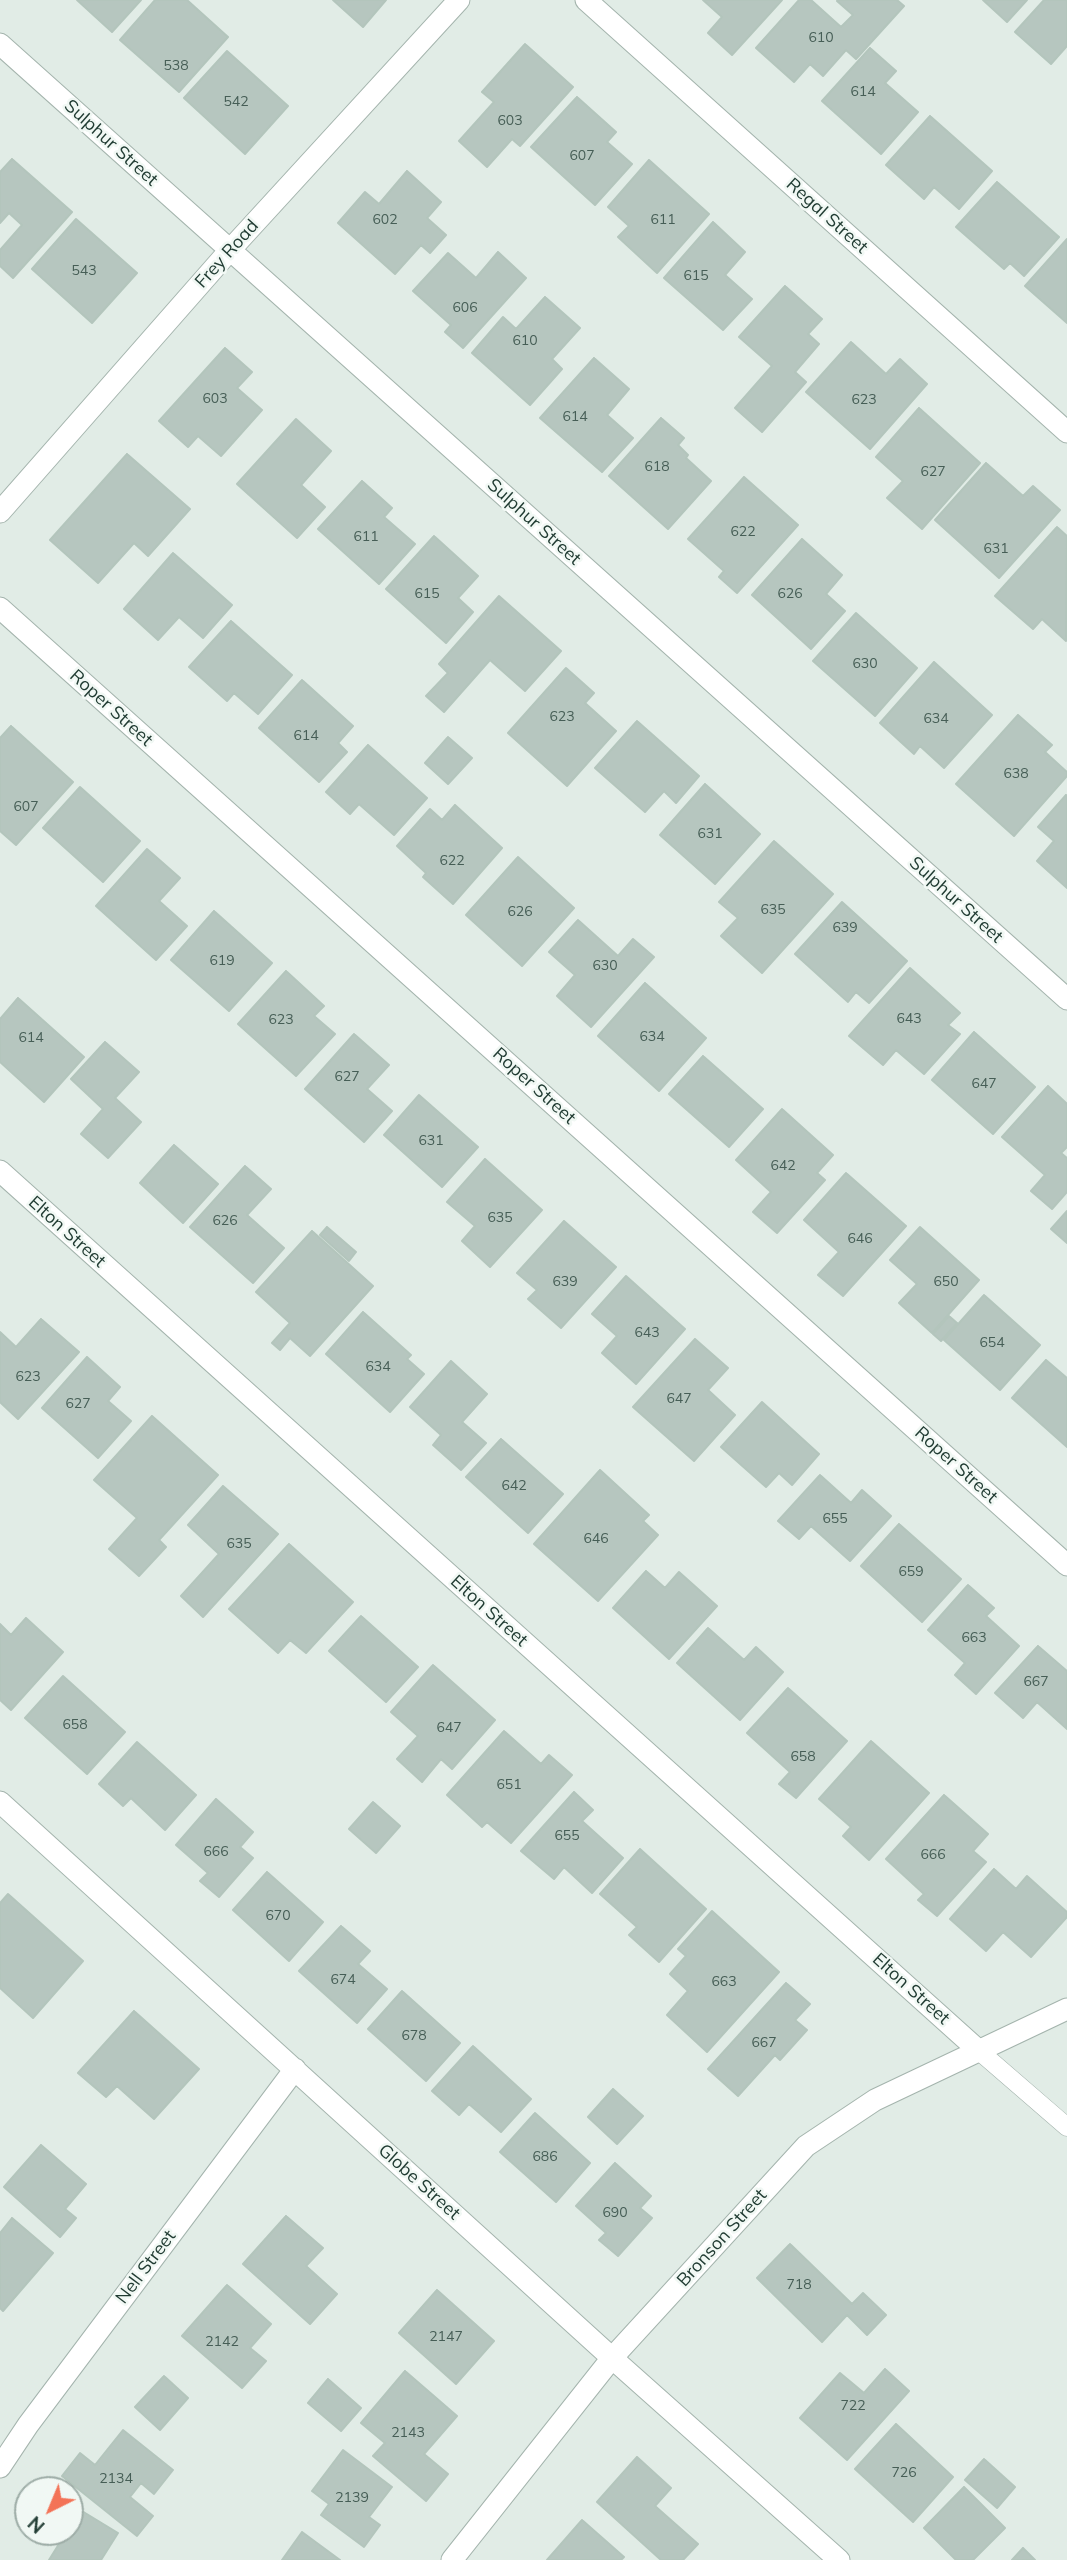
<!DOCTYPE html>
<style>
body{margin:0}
#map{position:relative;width:1067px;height:2560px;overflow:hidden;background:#e1ece6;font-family:Mulish,sans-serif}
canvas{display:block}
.north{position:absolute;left:14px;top:2476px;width:70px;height:70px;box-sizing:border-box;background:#f1f8f4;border:2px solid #9eada7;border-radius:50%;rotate:223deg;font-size:19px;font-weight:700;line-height:28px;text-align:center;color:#213c33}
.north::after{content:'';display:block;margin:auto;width:24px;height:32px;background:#f37357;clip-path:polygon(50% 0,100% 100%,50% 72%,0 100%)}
</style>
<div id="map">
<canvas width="1067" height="2560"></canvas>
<div class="north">N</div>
</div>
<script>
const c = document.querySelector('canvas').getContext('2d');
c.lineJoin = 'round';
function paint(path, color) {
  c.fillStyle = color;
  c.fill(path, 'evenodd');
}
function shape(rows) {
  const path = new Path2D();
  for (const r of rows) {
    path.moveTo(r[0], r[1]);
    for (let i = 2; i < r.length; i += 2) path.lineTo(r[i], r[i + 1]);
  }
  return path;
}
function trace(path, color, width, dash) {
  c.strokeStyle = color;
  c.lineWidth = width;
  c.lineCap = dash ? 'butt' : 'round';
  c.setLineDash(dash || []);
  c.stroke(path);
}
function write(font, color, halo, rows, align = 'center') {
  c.font = font + ' Mulish,sans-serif';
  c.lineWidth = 5;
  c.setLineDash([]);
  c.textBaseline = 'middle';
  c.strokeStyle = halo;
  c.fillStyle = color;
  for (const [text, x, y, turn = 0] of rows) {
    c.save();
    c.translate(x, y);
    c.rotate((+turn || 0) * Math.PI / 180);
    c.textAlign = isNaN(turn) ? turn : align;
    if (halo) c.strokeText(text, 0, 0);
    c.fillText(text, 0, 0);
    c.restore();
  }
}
const building = shape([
 [77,0,141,0,112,32,77,0],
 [155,0,187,0,228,37,179,92,120,40,155,0],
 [333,0,386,0,363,27,333,0],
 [703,0,782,0,732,55,708,33,722,17,703,0],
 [799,0,811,0,841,27,853,15,837,1,838,0,897,0,904,6,856,59,846,50,823,76,810,64,794,82,756,48,799,0],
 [983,0,1027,0,1007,22,983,0],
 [1044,0,1067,0,1067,46,1051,64,1015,32,1044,0],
 [525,44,573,87,520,146,512,139,487,167,459,141,494,102,482,92,525,44],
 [870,48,896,71,885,83,918,112,881,154,822,101,870,48],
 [227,51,288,106,245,154,184,98,227,51],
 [577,97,616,132,607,142,632,164,595,205,531,147,577,97],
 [930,116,992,171,959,209,934,187,924,199,886,165,930,116],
 [12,159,72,212,13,278,0,266,0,250,22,225,9,213,0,223,0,172,12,159],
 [649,160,709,214,657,273,618,237,629,226,608,207,649,160],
 [407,171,441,202,427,218,446,235,430,253,421,245,395,274,338,223,365,192,379,204,407,171],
 [997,182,1059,237,1024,276,1010,263,1004,269,956,227,997,182],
 [76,219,137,273,92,323,32,269,76,219],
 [713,222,745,252,725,275,752,299,723,330,664,278,713,222],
 [1067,239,1067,323,1025,286,1067,239],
 [498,252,526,278,463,348,445,332,451,325,413,291,448,253,476,278,498,252],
 [785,286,822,319,808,334,819,344,795,372,806,382,762,432,735,408,772,366,739,337,785,286],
 [545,297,580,328,552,359,562,369,530,405,472,353,503,317,516,329,545,297],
 [851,342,886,374,900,359,927,384,870,449,806,392,851,342],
 [225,348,252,372,237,388,262,410,221,456,198,436,188,447,159,421,225,348],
 [594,358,629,389,607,415,633,438,602,472,540,418,594,358],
 [919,408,980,463,922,529,887,498,903,481,876,457,919,408],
 [661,418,684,438,678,445,688,455,686,458,711,481,668,529,609,476,661,418],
 [296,419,331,451,301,485,325,507,297,538,237,484,296,419],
 [127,454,190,509,148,556,134,543,98,583,50,540,127,454],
 [986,463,1023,496,1033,486,1060,510,999,578,935,520,986,463],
 [744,477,798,525,737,593,719,577,724,571,688,539,744,477],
 [362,481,392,508,384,517,415,544,379,584,318,529,362,481],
 [1057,527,1067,536,1066,641,1042,619,1033,629,995,596,1057,527],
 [434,536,478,576,458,598,473,612,446,643,386,589,434,536],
 [802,539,842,575,826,594,845,611,811,649,752,595,802,539],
 [173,553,232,605,203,638,179,617,158,640,124,609,173,553],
 [499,596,561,651,525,691,490,660,444,712,426,696,448,673,439,664,499,596],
 [856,613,917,668,875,716,813,661,856,613],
 [231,621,292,675,258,714,234,693,227,701,189,667,231,621],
 [934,662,992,715,944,768,920,746,914,754,880,723,934,662],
 [566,668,594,693,585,703,616,731,567,786,508,733,566,668],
 [302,680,353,726,338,743,347,752,319,782,259,728,302,680],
 [1018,715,1052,745,1045,752,1067,772,1067,776,1014,836,956,784,1018,715],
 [637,721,699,776,676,803,664,791,645,812,595,768,637,721],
 [11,726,73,782,16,845,0,831,0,738,11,726],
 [448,737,472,758,448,784,425,763,448,737],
 [368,745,427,798,394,835,359,804,350,814,326,792,368,745],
 [705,784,760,834,715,884,660,835,705,784],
 [80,787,140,841,103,882,43,828,80,787],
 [1066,795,1067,796,1067,888,1037,861,1054,841,1038,827,1066,795],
 [455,805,502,848,453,904,423,877,426,873,397,846,430,809,442,820,455,805],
 [774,841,833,894,762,973,721,936,738,918,719,902,774,841],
 [147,849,180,878,159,901,187,926,156,960,96,906,147,849],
 [518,857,574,908,522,966,466,915,518,857],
 [842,902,907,961,869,1003,856,992,848,1002,795,954,842,902],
 [214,911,272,963,229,1011,171,960,214,911],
 [578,920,618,956,633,939,654,957,591,1027,557,996,575,975,549,952,578,920],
 [910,968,960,1013,948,1025,960,1034,924,1074,896,1050,883,1065,849,1036,910,968],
 [286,971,324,1006,314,1016,335,1034,296,1076,238,1024,286,971],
 [645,983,706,1038,659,1091,598,1036,645,983],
 [18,998,84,1057,44,1102,0,1062,0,1019,18,998],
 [974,1032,1035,1087,993,1134,932,1080,974,1032],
 [354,1034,389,1065,367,1089,392,1111,364,1142,305,1089,354,1034],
 [105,1042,139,1072,115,1098,141,1122,108,1158,81,1134,103,1109,71,1079,105,1042],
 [703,1056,763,1109,729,1147,669,1094,703,1056],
 [1048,1086,1067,1104,1067,1147,1061,1153,1067,1158,1067,1192,1052,1209,1031,1191,1045,1175,1002,1137,1048,1086],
 [419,1095,478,1147,442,1187,384,1135,419,1095],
 [782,1109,833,1155,817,1173,825,1180,777,1233,753,1212,771,1192,736,1160,782,1109],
 [174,1145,218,1184,183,1223,140,1183,174,1145],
 [485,1159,542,1210,490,1267,462,1241,475,1226,447,1202,485,1159],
 [245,1166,271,1189,247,1215,284,1248,253,1283,190,1227,245,1166],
 [846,1173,906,1226,843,1296,818,1275,839,1252,804,1220,846,1173],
 [1067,1211,1067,1243,1051,1229,1067,1211],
 [564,1221,616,1267,561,1328,528,1299,537,1290,517,1273,564,1221],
 [327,1227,356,1252,349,1261,320,1235,327,1227],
 [920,1227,979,1280,932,1333,899,1303,917,1284,890,1260,920,1227],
 [312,1231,373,1286,310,1356,290,1338,280,1350,272,1343,290,1323,256,1292,312,1231],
 [626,1276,685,1329,636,1384,602,1353,617,1336,592,1314,626,1276],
 [984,1295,1040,1345,1000,1390,944,1340,984,1295],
 [363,1312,411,1355,407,1359,424,1374,390,1412,326,1354,363,1312],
 [949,1316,957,1323,941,1341,933,1334,949,1316],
 [41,1319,79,1352,18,1419,0,1402,0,1332,16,1347,41,1319],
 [695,1339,728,1368,708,1390,735,1415,694,1461,633,1407,695,1339],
 [87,1357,120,1387,108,1401,131,1421,98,1458,42,1408,87,1357],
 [1046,1360,1067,1378,1067,1447,1012,1398,1046,1360],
 [451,1361,487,1394,462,1422,486,1443,461,1470,433,1445,441,1435,410,1407,451,1361],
 [762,1402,819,1454,792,1485,779,1473,766,1487,721,1447,762,1402],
 [152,1416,218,1475,159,1540,166,1547,139,1576,109,1549,137,1518,94,1480,152,1416],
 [501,1439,563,1494,528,1533,466,1477,501,1439],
 [600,1470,649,1515,643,1521,658,1535,598,1601,534,1544,600,1470],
 [820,1475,851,1503,862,1490,891,1516,850,1561,811,1526,799,1539,778,1521,820,1475],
 [223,1486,278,1534,203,1617,181,1596,219,1554,188,1525,223,1486],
 [899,1524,961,1579,922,1622,861,1566,899,1524],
 [289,1544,353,1602,306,1653,290,1640,278,1653,229,1609,289,1544],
 [646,1571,665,1588,679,1572,717,1606,669,1659,613,1608,646,1571],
 [968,1585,994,1608,986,1616,1019,1646,976,1694,955,1675,965,1663,928,1630,968,1585],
 [361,1616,418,1667,386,1702,329,1651,361,1616],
 [26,1618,63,1652,11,1710,0,1700,0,1624,11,1635,26,1618],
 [708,1628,744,1660,756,1647,783,1672,740,1720,677,1663,708,1628],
 [1038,1646,1067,1671,1067,1729,1037,1702,1023,1718,995,1693,1038,1646],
 [433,1665,495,1720,452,1769,441,1759,422,1782,397,1759,418,1736,391,1712,433,1665],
 [63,1676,125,1732,87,1774,25,1718,63,1676],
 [788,1688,847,1741,796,1798,779,1784,790,1772,747,1733,788,1688],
 [504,1731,541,1764,549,1755,572,1775,511,1843,487,1822,482,1827,447,1795,504,1731],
 [871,1741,929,1793,869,1860,843,1836,851,1827,819,1799,871,1741],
 [137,1742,196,1795,165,1830,131,1798,123,1806,99,1784,137,1742],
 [574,1792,593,1810,582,1821,623,1858,592,1893,564,1867,554,1879,521,1851,574,1792],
 [944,1795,988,1834,973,1851,986,1862,937,1916,918,1900,924,1894,886,1859,944,1795],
 [216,1799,253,1832,240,1847,253,1858,219,1897,200,1881,208,1873,176,1845,216,1799],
 [373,1802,400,1826,376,1853,349,1829,373,1802],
 [640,1849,706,1909,659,1962,629,1935,637,1927,600,1894,640,1849],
 [994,1869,1016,1889,1027,1876,1067,1912,1067,1917,1031,1957,1003,1932,986,1951,950,1919,994,1869],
 [267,1872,323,1922,289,1961,233,1910,267,1872],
 [8,1894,83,1961,33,2018,0,1988,0,1903,8,1894],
 [712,1911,779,1972,707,2052,667,2015,688,1991,670,1974,686,1956,678,1949,712,1911],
 [341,1926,370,1951,358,1964,387,1989,357,2023,299,1971,341,1926],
 [786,1983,810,2004,795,2020,807,2030,780,2060,775,2055,738,2096,708,2069,786,1983],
 [402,1991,460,2043,426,2081,368,2029,402,1991],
 [134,2011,199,2069,154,2119,117,2086,106,2097,78,2073,134,2011],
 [473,2046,531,2099,501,2132,469,2104,459,2115,432,2091,473,2046],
 [613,2089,643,2116,617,2144,588,2117,613,2089],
 [535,2113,590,2163,556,2202,500,2152,535,2113],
 [41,2145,86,2184,65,2209,76,2218,60,2237,4,2187,41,2145],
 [615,2163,651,2196,640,2208,652,2218,618,2256,599,2240,606,2233,576,2206,615,2163],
 [286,2216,323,2248,306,2266,337,2294,310,2324,243,2264,286,2216],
 [12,2218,53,2253,3,2311,0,2308,0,2233,12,2218],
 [790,2244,852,2304,863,2293,886,2315,867,2335,847,2315,822,2342,757,2278,790,2244],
 [227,2285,271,2324,250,2348,266,2361,242,2388,182,2336,227,2285],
 [437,2290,494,2341,456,2384,399,2333,437,2290],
 [885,2369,909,2391,847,2460,800,2418,840,2373,864,2393,885,2369],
 [405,2371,457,2416,424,2454,448,2474,426,2501,373,2456,385,2443,361,2423,405,2371],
 [164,2376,188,2398,160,2430,135,2407,164,2376],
 [328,2379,361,2408,341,2431,308,2403,328,2379],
 [896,2424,953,2477,913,2522,855,2469,896,2424],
 [123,2430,173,2470,154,2494,141,2483,130,2497,153,2516,137,2536,62,2476,80,2453,95,2465,123,2430],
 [343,2450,392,2487,369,2517,380,2525,364,2547,321,2515,329,2504,312,2491,343,2450],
 [637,2457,671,2488,655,2506,698,2544,683,2560,661,2560,597,2502,637,2457],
 [984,2459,1015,2487,997,2508,965,2480,984,2459],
 [964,2487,1005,2528,973,2560,956,2560,924,2528,964,2487],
 [72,2505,118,2533,101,2560,49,2560,59,2544,51,2539,55,2532,70,2532,70,2508,72,2505],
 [582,2520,624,2557,621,2560,547,2560,582,2520],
 [302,2532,340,2560,282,2560,302,2532],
 [1023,2548,1035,2560,1012,2560,1023,2548]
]);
const service = shape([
 [978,2050,1067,2127]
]);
const minor = shape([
 [586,0,1067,432],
 [0,44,1067,999],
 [0,512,230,250,459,0],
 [0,608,1067,1565],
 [0,1171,978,2050],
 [0,1802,612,2358,839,2560],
 [0,2467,28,2425,295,2069],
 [452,2560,612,2358,806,2146,875,2100,1067,2009]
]);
const numberNames = [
 ["610",821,38],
 ["538",176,66],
 ["614",863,92],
 ["542",236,102],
 ["603",510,121],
 ["607",582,156],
 ["602",385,220],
 ["611",663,220],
 ["543",84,271],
 ["615",696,276],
 ["606",465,308],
 ["610",525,341],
 ["603",215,399],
 ["623",864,400],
 ["614",575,417],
 ["618",657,467],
 ["627",933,472],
 ["622",743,532],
 ["611",366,537],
 ["631",996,549],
 ["615",427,594],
 ["626",790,594],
 ["630",865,664],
 ["623",562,717],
 ["634",936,719],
 ["614",306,736],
 ["638",1016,774],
 ["607",26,807],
 ["631",710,834],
 ["622",452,861],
 ["635",773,910],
 ["626",520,912],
 ["639",845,928],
 ["619",222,961],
 ["630",605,966],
 ["643",909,1019],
 ["623",281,1020],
 ["634",652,1037],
 ["614",31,1038],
 ["627",347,1077],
 ["647",984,1084],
 ["631",431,1141],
 ["642",783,1166],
 ["635",500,1218],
 ["626",225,1221],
 ["646",860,1239],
 ["639",565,1282],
 ["650",946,1282],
 ["643",647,1333],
 ["654",992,1343],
 ["634",378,1367],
 ["623",28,1377],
 ["647",679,1399],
 ["627",78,1404],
 ["642",514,1486],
 ["655",835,1519],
 ["646",596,1539],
 ["635",239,1544],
 ["659",911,1572],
 ["663",974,1638],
 ["667",1036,1682],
 ["658",75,1725],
 ["647",449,1728],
 ["658",803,1757],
 ["651",509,1785],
 ["655",567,1836],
 ["666",216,1852],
 ["666",933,1855],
 ["670",278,1916],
 ["674",343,1980],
 ["663",724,1982],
 ["678",414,2036],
 ["667",764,2043],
 ["686",545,2157],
 ["690",615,2213],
 ["718",799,2285],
 ["2147",446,2337],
 ["2142",222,2342],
 ["722",853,2406],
 ["2143",408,2433],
 ["726",904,2473],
 ["2134",116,2479],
 ["2139",352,2498]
];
const streetNames = [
 ["Sulphur Street",111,143,42],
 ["Regal Street",827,216,42],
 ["Frey Road",227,254,-48],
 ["Sulphur Street",534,522,42],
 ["Roper Street",111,708,42],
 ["Sulphur Street",956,900,42],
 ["Roper Street",534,1086,42],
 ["Elton Street",67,1232,42],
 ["Roper Street",956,1465,42],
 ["Elton Street",489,1611,42],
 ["Elton Street",911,1989,42],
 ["Globe Street",419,2182,42],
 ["Bronson Street",722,2238,-48],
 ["Nell Street",146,2267,-53]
];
paint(building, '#b6c6bf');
trace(building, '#b3c5bc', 2);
trace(service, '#a4b4ad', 19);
trace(minor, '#a4b4ad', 23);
trace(service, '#fff', 18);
trace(minor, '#fff', 21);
write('14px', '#465e56', null, numberNames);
write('18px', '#213c33', '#f1f8f4', streetNames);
</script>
